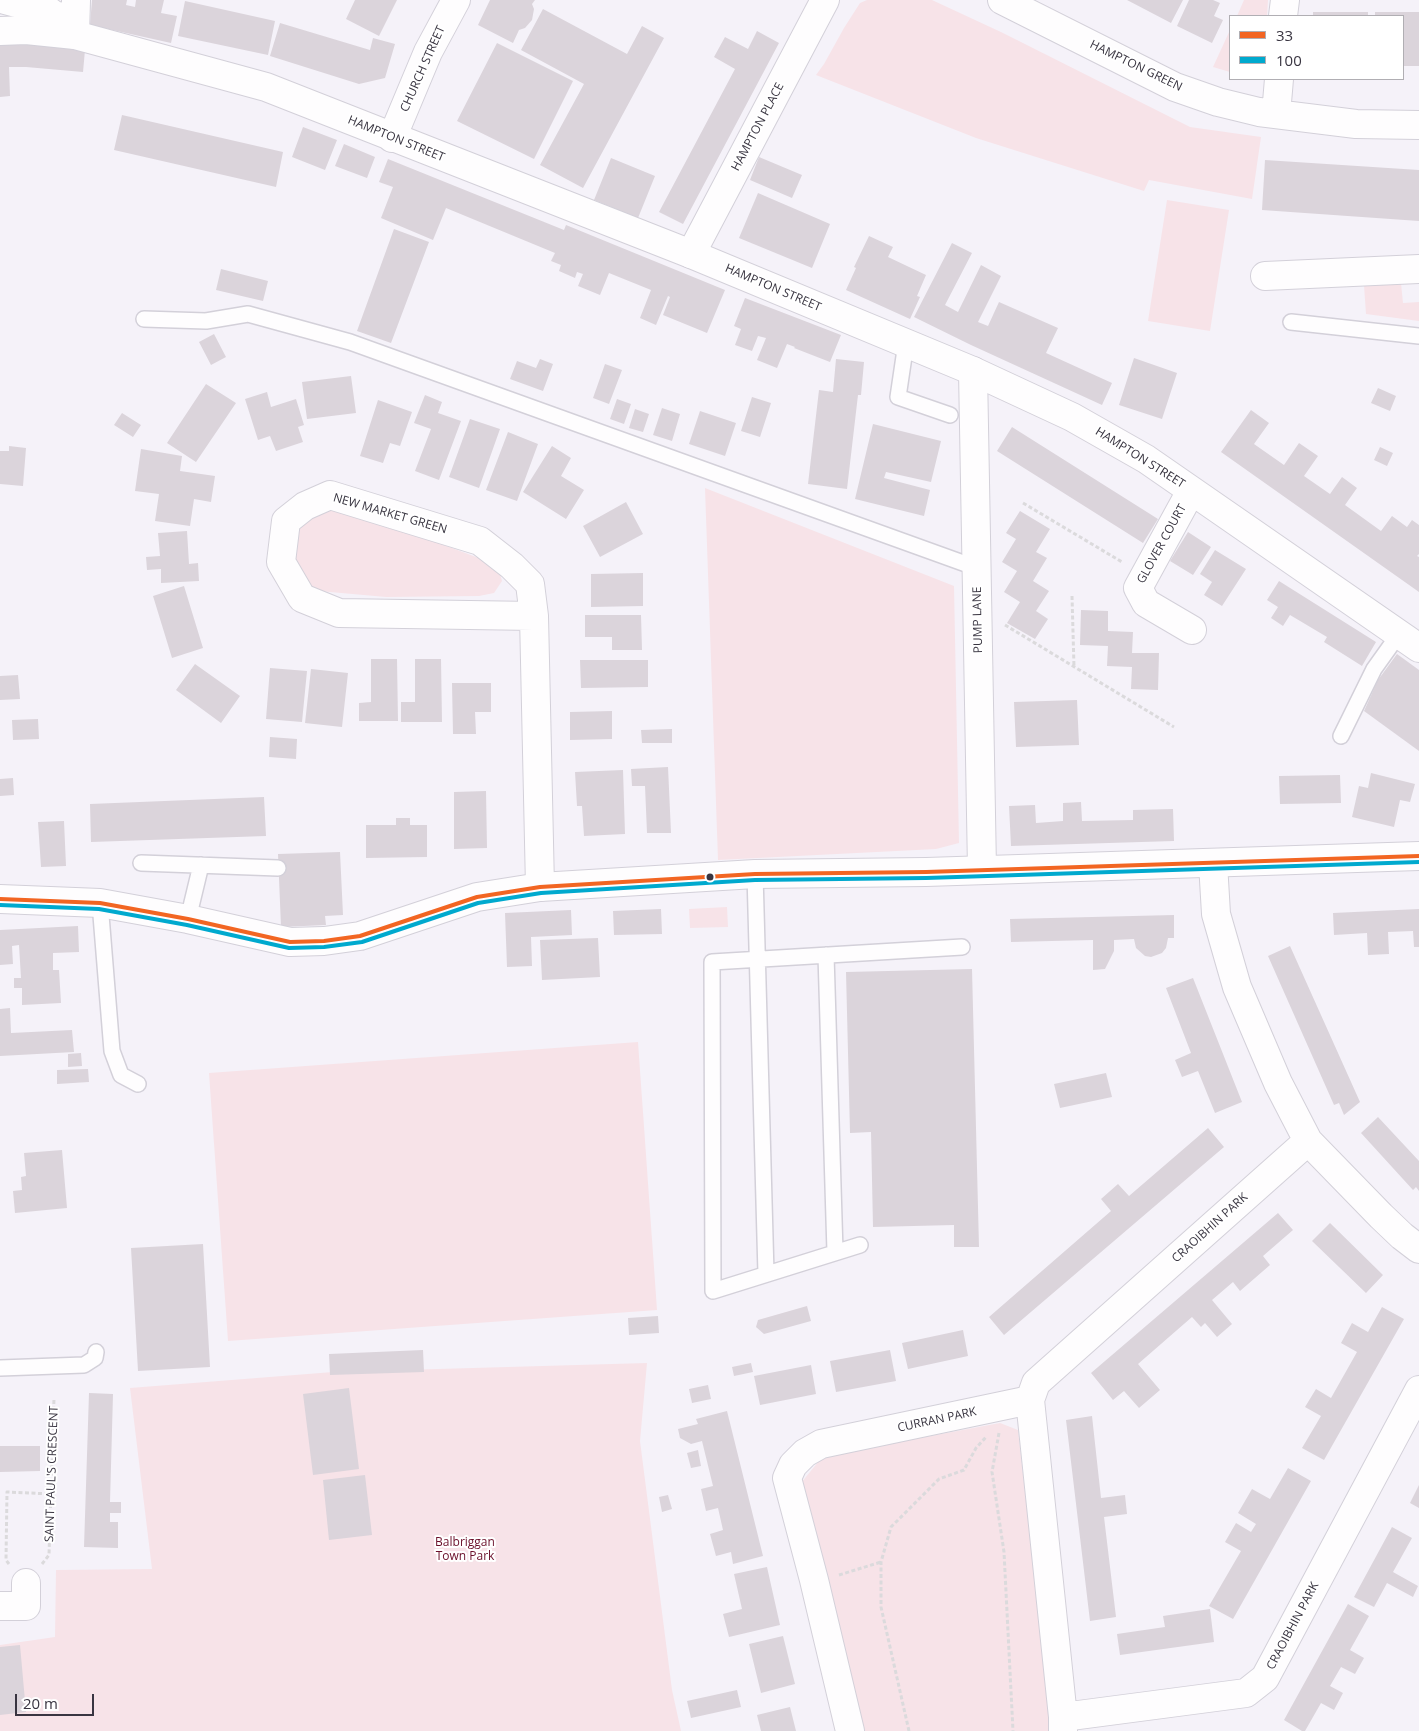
<!DOCTYPE html>
<style>
body{margin:0}
#map{position:relative;width:1419px;height:1731px;overflow:hidden;background:#f5f2f9;font-family:"Open Sans",sans-serif}
canvas{display:block}
.legend{position:absolute;left:1229px;top:15px;width:175px;height:65px;box-sizing:border-box;background:#fff;border:1px solid #b0aeb3;margin:0;padding:6px 9px;list-style:none;font-size:15px;color:#393541}
.legend li{display:flex;align-items:center;gap:10px;height:25px}
.legend b{width:25px;border:1px solid #b0aeb3}
.scale{position:absolute;left:15px;top:1694px;width:79px;height:22px;box-sizing:border-box;border:2px solid #393541;border-top:0;padding-left:6px;font-size:15px;line-height:18px;white-space:nowrap;color:#393541;-webkit-text-stroke:4px #fff;paint-order:stroke}
</style>
<div id="map">
<canvas width="1419" height="1731"></canvas>
<ul class="legend">
<li><b style="height:6px;background:#f26522"></b>33</li>
<li><b style="height:6px;background:#00a9ce"></b>100</li>
</ul>
<div class="scale">20 m</div>
</div>
<script>
const c = document.querySelector('canvas').getContext('2d');
c.lineJoin = 'round';
function paint(path, color) {
  c.fillStyle = color;
  c.fill(path, 'evenodd');
}
function shape(rows) {
  const path = new Path2D();
  for (const r of rows) {
    path.moveTo(r[0], r[1]);
    for (let i = 2; i < r.length; i += 2) path.lineTo(r[i], r[i + 1]);
  }
  return path;
}
function trace(path, color, width, dash) {
  c.strokeStyle = color;
  c.lineWidth = width;
  c.lineCap = dash ? 'butt' : 'round';
  c.setLineDash(dash || []);
  c.stroke(path);
}
function write(font, color, halo, rows, align = 'center') {
  c.font = font + ' "Open Sans",sans-serif';
  c.lineWidth = 4;
  c.setLineDash([]);
  c.textBaseline = 'middle';
  c.strokeStyle = halo;
  c.fillStyle = color;
  for (const [text, x, y, turn = 0] of rows) {
    c.save();
    c.translate(x, y);
    c.rotate((+turn || 0) * Math.PI / 180);
    c.textAlign = isNaN(turn) ? turn : align;
    if (halo) c.strokeText(text, 0, 0);
    c.fillText(text, 0, 0);
    c.restore();
  }
}
const green = shape([
 [867,0,932,0,1003,33,1190,127,1261,137,1252,199,1149,180,1144,191,976,138,816,75,824,64,844,28,860,3],
 [1244,0,1268,0,1267,16,1237,16],
 [1230,30,1230,72,1213,67],
 [1167,200,1229,210,1210,331,1148,321],
 [1401,283,1403,303,1419,302,1419,321,1366,314,1364,285],
 [705,488,954,586,959,843,936,849,718,860],
 [338,510,412,533,492,563,498,567,502,581,494,593,479,596,386,597,319,591,306,583,293,565,299,525,316,513],
 [727,907,728,927,690,928,689,909],
 [638,1042,657,1310,228,1341,209,1073],
 [647,1363,640,1441,672,1690,681,1731,0,1731,0,1645,55,1637,56,1570,152,1569,130,1388,333,1372],
 [1000,1423,1018,1430,1052,1731,860,1731,801,1483,823,1456]
]);
const building = shape([
 [92,0,127,0,126,5,135,7,136,0,164,0,161,13,177,16,171,43,90,25],
 [355,0,397,0,379,36,346,19],
 [490,0,535,0,532,4,534,9,532,20,525,28,519,30,513,43,478,25],
 [1127,0,1183,0,1171,23],
 [1189,0,1213,0,1220,3,1214,16,1223,20,1212,43,1177,26],
 [185,1,275,21,268,55,178,36],
 [543,9,627,54,642,26,664,38,583,188,540,165,584,84,521,50],
 [1313,12,1368,12,1368,16,1313,16],
 [1375,12,1419,12,1419,66,1403,66,1403,16,1375,16],
 [280,23,370,50,373,38,395,44,385,78,359,84,270,56],
 [757,31,779,43,683,224,659,212,735,69,714,57,725,37,748,49],
 [497,43,573,81,534,159,457,121],
 [28,44,85,50,83,72,26,67,9,67,10,96,0,97,0,45],
 [122,115,283,152,276,187,114,150],
 [303,127,337,140,325,170,292,157],
 [344,144,375,157,367,178,335,166],
 [759,157,802,175,792,198,750,180],
 [611,158,655,176,638,218,594,200],
 [388,159,564,230,566,225,725,290,707,333,663,315,670,297,668,296,656,325,640,318,651,290,609,273,600,295,578,286,583,274,577,272,575,278,559,271,561,265,551,261,555,253,446,208,433,240,381,218,393,187,379,182],
 [1265,160,1419,170,1419,221,1262,210],
 [758,193,830,224,812,268,739,238],
 [394,229,429,242,391,343,357,331],
 [869,236,893,247,888,257,926,275,917,296,920,297,910,319,846,290,856,268,854,267],
 [952,243,972,253,945,305,958,312,981,265,1001,276,978,322,988,326,999,302,1058,328,1046,353,1112,383,1102,405,971,345,914,317],
 [221,269,268,281,263,301,216,290],
 [745,298,841,335,830,362,794,348,795,347,787,344,777,368,757,360,766,338,758,336,752,351,735,345,741,329,734,326],
 [214,334,226,357,211,365,199,342],
 [1134,358,1177,373,1162,419,1119,405],
 [540,359,553,364,543,391,510,379,517,361,536,368],
 [836,359,864,362,861,395,858,395,847,489,808,484,819,390,833,392],
 [605,364,622,370,609,404,593,398],
 [351,376,356,413,307,419,302,382],
 [206,384,236,403,196,462,167,443],
 [1378,388,1396,396,1390,411,1371,403],
 [267,392,271,407,296,399,304,425,298,427,303,442,276,451,270,436,258,440,245,399],
 [425,395,442,402,438,413,461,421,439,480,415,471,431,429,414,423],
 [752,397,771,403,760,437,741,431],
 [617,399,631,404,624,424,610,419],
 [378,400,412,412,400,446,390,443,383,463,360,456],
 [662,408,680,414,672,441,653,435],
 [635,409,649,414,643,432,629,428],
 [1251,410,1269,423,1254,444,1284,465,1299,443,1318,456,1304,476,1330,494,1342,477,1357,488,1345,505,1381,531,1392,516,1407,527,1412,520,1419,525,1419,554,1417,556,1419,557,1419,592,1221,452],
 [700,411,736,423,725,456,689,444],
 [122,413,141,425,133,437,114,425],
 [470,419,500,429,479,488,449,477],
 [873,424,941,441,931,482,886,472,884,478,930,490,924,516,855,499],
 [1012,427,1158,519,1143,543,997,451],
 [508,432,538,444,517,501,486,490],
 [9,446,26,448,23,486,0,484,0,451,9,451],
 [552,446,571,458,561,476,584,490,566,519,523,492],
 [1380,447,1393,453,1387,466,1374,460],
 [141,449,182,456,180,471,215,476,211,502,194,499,190,526,155,521,159,494,135,491],
 [626,502,643,534,600,557,583,526],
 [1020,511,1050,529,1036,552,1047,558,1033,581,1049,591,1036,611,1048,619,1035,639,1007,623,1020,602,1004,592,1017,571,1002,562,1016,539,1006,533],
 [187,531,189,564,198,563,199,581,161,583,161,569,147,570,146,557,160,556,158,533],
 [1188,532,1211,547,1193,575,1170,561],
 [1215,550,1246,569,1222,606,1204,595,1212,582,1200,574],
 [643,573,643,606,591,607,591,574],
 [1279,581,1376,642,1362,666,1324,642,1327,637,1290,615,1283,626,1271,618,1278,607,1267,600],
 [184,586,203,648,172,658,153,596],
 [1081,610,1108,611,1108,631,1133,632,1132,653,1159,653,1158,690,1131,689,1132,667,1107,666,1108,646,1080,645],
 [585,615,641,615,642,650,612,650,612,637,585,637],
 [1397,654,1419,670,1419,751,1364,711,1378,680],
 [371,659,397,659,398,721,359,721,359,703,371,702],
 [415,659,441,659,442,722,401,722,401,702,415,702],
 [580,660,648,660,648,687,581,688],
 [195,664,240,696,221,723,176,690],
 [270,668,307,671,302,722,266,719],
 [311,669,348,673,342,727,305,723],
 [18,675,20,699,0,700,0,676],
 [452,683,491,683,491,712,475,712,476,734,453,734],
 [1077,700,1079,745,1016,747,1014,702],
 [612,711,612,739,570,740,570,712],
 [38,719,39,739,13,740,12,720],
 [672,729,672,743,642,743,641,730],
 [270,737,297,739,296,759,269,757],
 [668,767,671,833,647,833,645,786,632,786,631,769],
 [623,770,625,834,584,836,582,806,577,806,575,772],
 [1371,773,1415,784,1410,802,1400,800,1394,827,1352,817,1359,786,1368,788],
 [1340,775,1341,803,1280,804,1279,776],
 [13,778,14,795,0,796,0,779],
 [486,791,487,848,454,849,454,792],
 [264,797,266,836,91,842,90,804],
 [1081,802,1082,821,1133,820,1133,810,1173,809,1174,841,1011,846,1009,806,1035,805,1036,823,1063,821,1063,803],
 [396,818,410,818,410,825,427,825,427,857,366,858,366,825,396,825],
 [64,821,66,866,41,867,38,822],
 [340,852,343,915,325,916,326,925,281,927,278,854],
 [661,909,662,934,614,935,613,911],
 [1419,909,1419,947,1414,947,1413,931,1388,932,1389,954,1368,955,1367,933,1334,935,1333,913],
 [571,910,572,935,531,937,532,966,507,967,505,913],
 [1174,915,1174,938,1168,938,1166,948,1162,953,1151,957,1145,956,1136,948,1134,939,1114,940,1114,951,1105,969,1093,970,1093,940,1011,942,1010,919],
 [78,926,79,952,53,953,53,970,59,970,61,1003,22,1005,22,988,14,988,14,978,21,978,19,945,12,946,13,964,0,965,0,930],
 [598,938,600,977,542,980,540,940],
 [1290,946,1360,1102,1344,1115,1339,1103,1334,1105,1268,956],
 [972,969,979,1247,954,1247,954,1225,873,1227,871,1132,850,1133,846,972],
 [1193,978,1242,1102,1215,1113,1198,1071,1182,1077,1175,1060,1191,1053,1166,988],
 [10,1008,11,1033,72,1030,74,1052,0,1056,0,1009],
 [81,1053,82,1066,68,1067,68,1054],
 [88,1069,89,1082,57,1084,57,1070],
 [1106,1073,1112,1097,1060,1108,1054,1084],
 [1378,1117,1419,1161,1419,1191,1416,1187,1413,1190,1361,1133],
 [1208,1128,1224,1147,1004,1335,989,1317,1111,1211,1101,1199,1118,1184,1129,1196],
 [62,1150,67,1208,15,1213,13,1191,22,1190,21,1177,26,1176,24,1153],
 [1278,1213,1293,1230,1263,1256,1270,1265,1240,1291,1233,1282,1212,1300,1232,1324,1217,1337,1205,1323,1201,1327,1192,1317,1138,1364,1160,1390,1139,1408,1124,1391,1113,1400,1091,1373],
 [1330,1223,1383,1275,1366,1293,1312,1241],
 [203,1244,210,1367,138,1371,131,1248],
 [807,1306,811,1321,764,1334,756,1327,758,1320],
 [1382,1307,1404,1319,1324,1460,1302,1448,1321,1416,1305,1407,1316,1389,1331,1398,1357,1352,1341,1343,1352,1323,1368,1332],
 [658,1316,659,1333,629,1335,628,1318],
 [963,1330,968,1356,908,1369,902,1343],
 [423,1350,424,1372,330,1375,329,1354],
 [890,1350,896,1381,836,1392,830,1361],
 [751,1363,753,1372,734,1376,732,1367],
 [811,1365,816,1394,760,1405,754,1376],
 [708,1385,711,1399,692,1403,689,1389],
 [349,1388,359,1469,313,1475,303,1394],
 [89,1393,113,1394,110,1502,121,1502,121,1513,110,1513,110,1522,118,1522,118,1548,84,1547],
 [727,1411,763,1556,733,1564,731,1552,716,1556,710,1534,723,1530,718,1508,706,1511,701,1489,713,1486,702,1441,691,1444,680,1438,678,1429,698,1424,696,1419],
 [1092,1416,1101,1498,1125,1495,1127,1514,1104,1517,1116,1617,1090,1621,1066,1420],
 [0,1446,40,1446,40,1471,0,1472],
 [698,1450,701,1466,691,1468,687,1453],
 [1288,1468,1311,1481,1233,1619,1209,1606,1241,1551,1225,1542,1236,1523,1251,1532,1256,1524,1238,1513,1252,1489,1270,1499],
 [365,1475,372,1535,329,1540,323,1480],
 [1419,1485,1419,1508,1410,1503],
 [668,1495,672,1509,662,1512,659,1497],
 [1392,1527,1412,1538,1393,1572,1418,1586,1413,1597,1387,1583,1374,1607,1354,1597],
 [767,1567,780,1625,729,1637,723,1614,742,1609,734,1574],
 [1348,1604,1369,1616,1350,1650,1364,1658,1355,1674,1341,1667,1330,1686,1343,1693,1334,1710,1321,1703,1305,1731,1302,1731,1284,1720],
 [1210,1609,1214,1642,1120,1655,1117,1634,1165,1627,1163,1616],
 [783,1636,795,1684,761,1693,749,1644],
 [20,1645,26,1712,0,1715,0,1647],
 [737,1690,741,1707,691,1718,687,1701],
 [790,1707,796,1731,761,1731,757,1715]
]);
const path = shape([
 [1023,503,1122,562],
 [1072,596,1074,667],
 [1005,625,1174,727],
 [999,1433,992,1472,1004,1552,1013,1731],
 [9,1564,6,1560,7,1492,51,1494],
 [42,1564,49,1555,54,1398],
 [839,1575,881,1562],
 [909,1731,881,1607,881,1562,891,1527,939,1479,964,1470,976,1448,986,1437]
]);
const lane = shape([
 [144,319,206,321,248,314,350,342,977,568],
 [1291,322,1419,336],
 [906,343,898,397,950,415],
 [1341,736,1374,669,1399,634],
 [141,863,278,868],
 [755,874,766,1274],
 [100,903,112,1051,121,1075,138,1084],
 [188,919,201,865],
 [826,955,835,1252],
 [860,1245,713,1291,712,962,962,947],
 [0,1368,84,1365,95,1358,96,1352]
]);
const street = shape([
 [5,0,50,12,54,16,59,16,61,26,31,24],
 [1002,0,1175,87,1218,102,1259,112,1356,124,1419,125],
 [1283,16,1285,0],
 [75,35,76,0],
 [1276,114,1279,79],
 [392,138,428,52,456,0],
 [691,254,825,0],
 [1265,276,1419,269],
 [973,371,982,869],
 [1191,491,1138,588,1146,603,1192,630],
 [534,616,339,613,302,598,281,562,286,521,305,506,330,495,480,541,512,566,530,584,534,616,540,887],
 [1213,863,1216,914,1237,987,1278,1083,1308,1141,1381,1216,1402,1236,1419,1249],
 [0,1606,26,1606,26,1583],
 [1063,1717,1246,1693,1265,1678,1419,1390],
 [850,1731,814,1580,787,1478,793,1465,805,1453,821,1444,1030,1400],
 [1063,1731,1063,1717,1030,1400,1036,1383,1308,1141]
]);
const secondary = shape([
 [0,31,26,30,75,35,266,87,691,254,973,371,1072,417,1146,459,1419,648],
 [0,899,100,903,188,919,290,942,324,941,360,936,477,897,540,887,755,874,926,872,1419,856]
]);
const bus1 = shape([
 [0,899,100,903,188,919,290,942,324,941,360,936,477,897,540,887,755,874,926,872,1419,856]
]);
const bus2 = shape([
 [0,905,99,909,187,925,289,948,324,947,362,942,478,903,541,893,755,880,926,878,1419,862]
]);
const markers = [
 [710,877,4.5,"#393541"]
];
const streetNames = [
 ["HAMPTON GREEN",1136,66,26],
 ["CHURCH STREET",423,69,-66],
 ["HAMPTON PLACE",758,127,-62],
 ["HAMPTON STREET",396,139,22],
 ["HAMPTON STREET",773,288,23],
 ["HAMPTON STREET",1140,458,32],
 ["NEW MARKET GREEN",390,514,16],
 ["GLOVER COURT",1162,544,-61],
 ["PUMP LANE",978,620,-91],
 ["CRAOIBHIN PARK",1210,1228,-42],
 ["CURRAN PARK",937,1420,-12],
 ["SAINT PAUL'S CRESCENT",52,1474,-88],
 ["CRAOIBHIN PARK",1293,1626,-62]
];
const parkNames = [
 ["Balbriggan",465,1543],
 ["Town Park",465,1557]
];
paint(green, '#f7e3e8');
paint(building, '#dbd4db');
trace(lane, '#d3d0d9', 18);
trace(street, '#d3d0d9', 30);
trace(secondary, '#d3d0d9', 30);
trace(path, '#dbdadc', 3, [4, 2.5]);
trace(lane, '#fefdfe', 15);
trace(street, '#fefdfe', 28);
trace(secondary, '#fefdfe', 28);
trace(bus1, '#f26522', 4);
trace(bus2, '#00a9ce', 4);
for (const [x, y, r, color] of markers) {
  const dot = new Path2D();
  dot.arc(x, y, r, 0, 2 * Math.PI);
  c.fillStyle = color;
  c.fill(dot);
  trace(dot, '#fff', 2);
}
write('12px', '#393541', '#fff', streetNames);
write('12px', '#6a0f2a', '#fff', parkNames);
</script>
